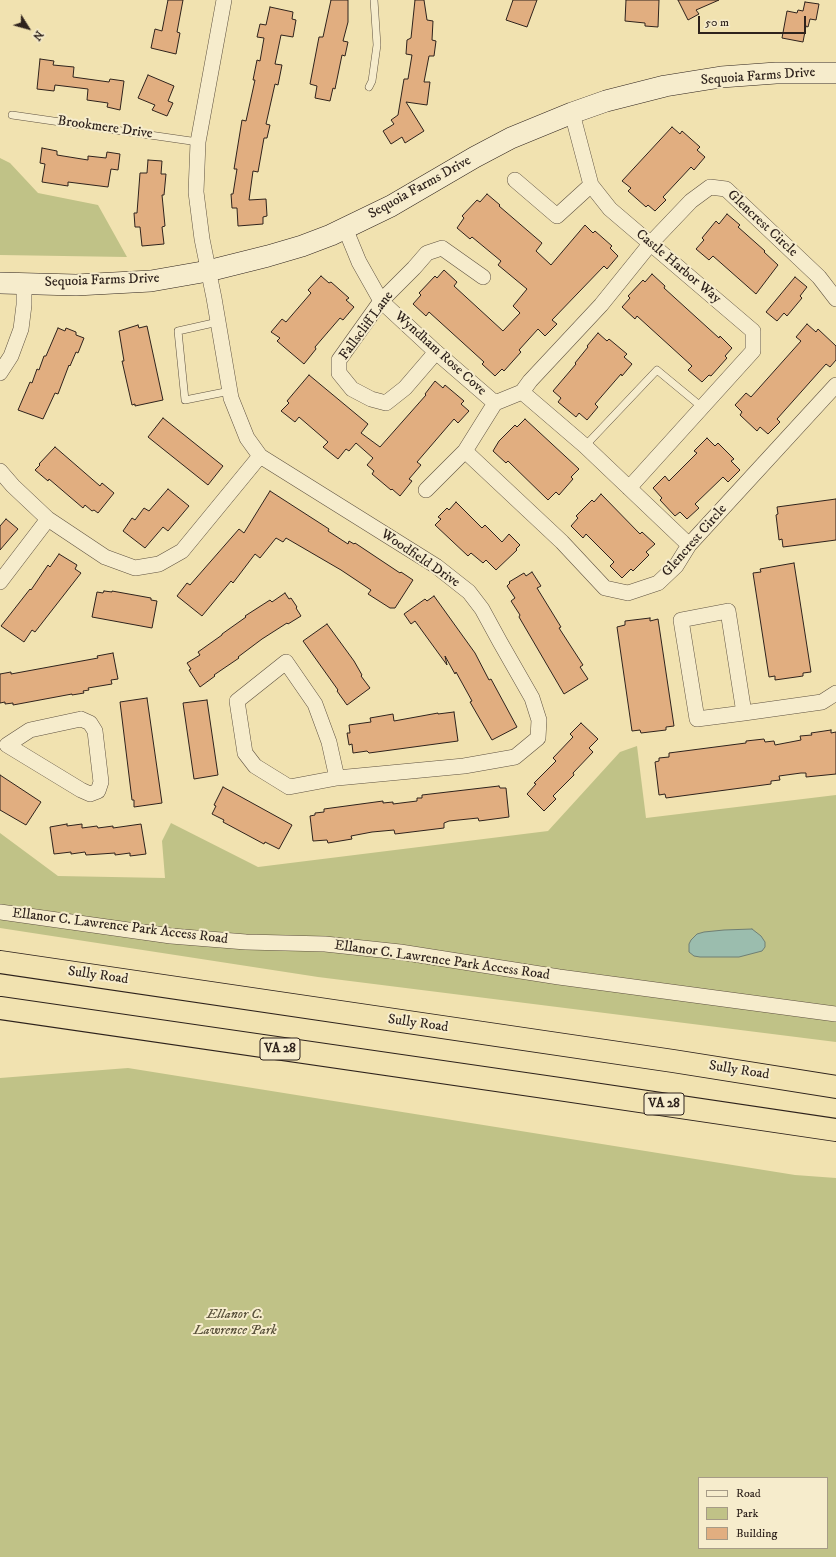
<!DOCTYPE html>
<style>
body{margin:0}
#map{position:relative;width:836px;height:1557px;overflow:hidden;background:#f1e2b0;font-family:"IM FELL DW Pica",serif}
canvas{display:block}
.legend{position:absolute;left:698px;top:1477px;width:130px;height:72px;box-sizing:border-box;background:#f6eccc;border:1px solid #a69b86;margin:0;padding:5px 7px;list-style:none;font-size:12px;color:#2e221c}
.legend li{display:flex;align-items:center;gap:8px;height:20px}
.legend b{width:20px;border:1px solid #a69b86}
.north{position:absolute;left:8px;top:8px;width:40px;height:40px;-webkit-text-stroke:3px #f6eccc;paint-order:stroke;rotate:127deg;font-size:11px;font-weight:700;line-height:16px;text-align:center;color:#2e221c}
.north::after{content:'';display:block;margin:auto;width:14px;height:18px;background:#2e221c;clip-path:polygon(50% 0,100% 100%,50% 72%,0 100%)}
.scale{position:absolute;left:698px;top:16px;width:108px;height:18px;box-sizing:border-box;border:2px solid #2e221c;border-top:0;padding-left:5px;font-size:12px;line-height:14px;white-space:nowrap;color:#2e221c;-webkit-text-stroke:3px #f6eccc;paint-order:stroke}
</style>
<div id="map">
<canvas width="836" height="1557"></canvas>
<ul class="legend">
<li><b style="height:5px;background:#f6eccc"></b>Road</li>
<li><b style="height:11px;background:#c0c287"></b>Park</li>
<li><b style="height:11px;background:#e1ae80"></b>Building</li>
</ul>
<div class="north">N</div>
<div class="scale">50 m</div>
</div>
<script>
const c = document.querySelector('canvas').getContext('2d');
c.lineJoin = 'round';
function paint(path, color) {
  c.fillStyle = color;
  c.fill(path, 'evenodd');
}
function shape(rows) {
  const path = new Path2D();
  for (const r of rows) {
    path.moveTo(r[0], r[1]);
    for (let i = 2; i < r.length; i += 2) path.lineTo(r[i], r[i + 1]);
  }
  return path;
}
function trace(path, color, width, dash) {
  c.strokeStyle = color;
  c.lineWidth = width;
  c.lineCap = dash ? 'butt' : 'round';
  c.setLineDash(dash || []);
  c.stroke(path);
}
function write(font, color, halo, rows, align = 'center') {
  c.font = font + ' "IM FELL DW Pica",serif';
  c.lineWidth = 4;
  c.setLineDash([]);
  c.textBaseline = 'middle';
  c.strokeStyle = halo;
  c.fillStyle = color;
  for (const [text, x, y, turn = 0] of rows) {
    c.save();
    c.translate(x, y);
    c.rotate((+turn || 0) * Math.PI / 180);
    c.textAlign = isNaN(turn) ? turn : align;
    if (halo) c.strokeText(text, 0, 0);
    c.fillText(text, 0, 0);
    c.restore();
  }
}
const green = shape([
 [0,158,10,163,38,193,98,205,127,257,0,255],
 [637,746,646,818,836,795,836,1042,318,977,0,928,0,833,58,876,165,878,162,841,171,823,258,867,548,831,620,752],
 [128,1068,795,1175,836,1178,836,1557,0,1557,0,1078],
 [699,1478,827,1478,827,1548,699,1548]
]);
const water = shape([
 [752,929,761,936,765,942,765,947,762,951,739,957,700,957,694,956,689,952,689,944,691,940,697,934,704,932,724,930,752,929]
]);
const building = shape([
 [168,0,183,0,177,32,180,33,176,54,151,48,155,29,162,31,168,0],
 [331,0,348,0,348,22,343,41,348,42,345,56,342,55,335,89,333,88,330,101,315,98,317,86,310,84,319,37,323,37,331,0],
 [415,0,424,0,427,20,433,21,432,40,436,41,434,56,429,56,424,82,430,82,427,105,406,102,424,131,405,143,402,137,391,144,383,131,394,124,391,120,398,115,404,79,408,79,412,55,406,54,407,40,411,38,415,0],
 [513,0,537,0,527,27,506,20,513,0],
 [626,0,659,0,658,27,645,26,645,23,625,21,626,0],
 [678,0,719,0,696,10,699,14,688,20,678,0],
 [805,2,819,4,816,20,810,19,808,27,806,26,803,42,782,38,787,11,797,13,798,10,803,11,805,2],
 [270,7,293,12,292,19,296,20,293,37,281,35,275,64,282,65,278,85,275,84,266,124,270,125,267,138,264,138,258,172,253,171,249,200,266,199,267,216,263,217,263,224,238,226,237,208,232,208,231,194,233,194,237,169,234,169,242,120,246,121,255,80,253,80,257,60,260,61,264,38,257,37,260,24,266,25,270,7],
 [40,59,54,61,53,65,74,67,73,77,109,82,110,79,124,81,120,110,107,107,108,103,87,100,88,89,55,85,54,91,37,89,40,59],
 [148,75,174,86,168,101,173,103,167,116,152,110,155,105,138,98,148,75],
 [672,127,680,134,682,131,700,147,697,150,705,157,694,170,691,167,663,197,666,200,655,211,648,205,646,207,628,191,631,188,622,181,672,127],
 [42,148,57,151,57,155,88,160,88,156,106,158,107,152,120,154,118,170,111,169,108,187,68,182,68,186,42,182,45,164,40,163,42,148],
 [148,160,162,161,161,174,166,174,164,195,162,195,165,226,162,227,164,244,142,246,140,227,135,227,134,213,137,213,140,173,147,173,148,160],
 [487,194,500,205,499,206,542,243,536,251,551,265,585,225,593,233,595,231,612,246,610,248,618,256,607,269,604,266,552,320,557,324,545,336,538,329,519,350,521,352,504,371,502,369,495,376,482,364,484,362,429,312,426,316,413,304,421,295,419,293,435,276,437,278,444,270,457,282,454,286,503,331,520,313,513,306,527,289,498,265,501,261,472,237,470,239,457,228,464,218,462,216,477,200,480,202,487,194],
 [727,214,740,225,738,227,765,251,764,252,778,265,756,294,713,256,709,260,696,249,704,240,702,238,716,221,719,224,727,214],
 [652,274,665,286,664,288,719,338,720,336,732,348,725,356,727,358,711,376,709,375,702,382,688,370,692,366,637,316,635,319,622,307,630,298,628,296,643,280,645,282,652,274],
 [321,276,329,283,331,282,349,298,346,300,354,307,343,320,340,318,315,347,316,349,304,364,277,341,280,338,271,332,282,319,286,322,311,293,308,290,321,276],
 [795,277,807,287,800,296,802,298,787,316,784,313,777,321,766,312,795,277],
 [807,324,816,332,818,329,836,346,836,360,830,367,826,364,777,419,780,422,768,434,760,427,757,431,740,415,742,412,735,405,746,393,751,397,801,341,796,337,807,324],
 [138,325,139,328,147,326,163,400,135,406,135,404,132,405,122,361,124,361,119,331,138,325],
 [58,328,65,331,66,328,76,332,76,335,84,338,78,353,76,352,70,366,69,365,58,394,55,393,43,419,18,410,30,382,32,383,37,369,39,370,44,356,46,356,58,328],
 [598,333,607,341,609,339,627,354,624,357,632,364,622,376,621,374,595,404,598,407,587,420,579,413,576,417,558,402,561,398,553,391,576,364,575,363,588,347,587,346,598,333],
 [309,375,368,424,361,433,380,447,426,395,425,394,435,381,443,388,445,385,464,401,461,404,469,411,458,423,454,419,417,462,421,465,409,479,412,481,400,496,392,489,391,490,372,474,374,471,367,465,373,458,356,443,349,451,346,449,338,459,323,447,328,442,299,417,295,422,281,411,289,403,287,401,309,375],
 [163,418,223,466,208,485,148,437,163,418],
 [525,419,579,469,571,477,573,479,559,495,556,492,548,500,508,461,506,463,493,451,499,441,515,425,517,427,525,419],
 [707,438,715,446,718,443,734,459,731,461,740,470,728,482,723,477,695,504,699,508,687,519,680,512,675,516,660,500,662,498,653,488,665,476,669,481,697,453,694,451,707,438],
 [55,447,100,486,102,483,114,493,98,513,94,510,92,511,85,505,83,508,49,479,48,481,35,470,40,465,39,464,55,447],
 [168,489,189,506,168,531,163,527,145,548,123,531,132,518,135,520,144,508,149,511,168,489],
 [270,491,329,529,328,531,348,544,349,541,354,544,355,543,400,573,401,572,413,580,395,608,390,608,368,594,371,590,341,570,286,538,283,542,276,538,260,558,255,554,233,583,231,581,202,616,177,596,187,583,190,585,239,529,244,533,270,491],
 [601,494,640,534,642,532,655,544,646,552,649,555,633,571,631,569,622,578,610,566,614,562,586,534,583,538,571,526,578,518,576,516,592,500,594,502,601,494],
 [836,499,836,540,783,547,782,539,779,540,776,515,778,514,777,507,836,499],
 [456,502,482,528,485,525,502,542,509,534,520,545,516,549,517,550,496,570,486,560,483,563,471,553,468,556,435,525,441,519,438,517,447,508,449,510,456,502],
 [6,519,18,529,0,550,0,526,6,519],
 [59,554,77,565,75,569,81,573,35,632,32,630,24,642,1,626,30,589,31,590,48,565,50,567,59,554],
 [794,563,811,672,803,673,803,676,775,680,775,676,769,677,753,573,761,572,760,569,794,563],
 [532,572,541,586,537,588,561,627,559,628,583,665,580,667,588,679,564,694,519,617,520,615,511,601,515,598,507,586,510,583,509,582,524,573,526,576,532,572],
 [104,591,112,592,112,591,151,598,151,600,157,601,152,628,92,617,97,592,103,593,104,591],
 [285,593,289,599,291,598,297,607,296,608,301,616,288,624,287,623,262,639,238,657,239,658,214,675,215,676,200,687,189,670,191,669,187,663,200,655,198,652,222,635,222,634,246,617,245,616,270,600,272,602,285,593],
 [434,596,475,653,489,680,491,679,517,727,492,740,470,702,472,701,456,672,455,674,445,656,447,665,415,621,411,624,404,614,425,599,427,601,434,596],
 [650,618,650,621,658,619,674,726,666,727,666,730,641,733,640,730,632,731,617,627,625,625,625,621,650,618],
 [327,624,354,661,362,675,361,676,370,688,347,705,337,691,338,690,303,641,327,624],
 [113,653,118,679,111,680,112,684,88,688,89,690,83,691,84,693,72,695,72,694,13,705,13,703,5,704,5,702,0,703,0,674,11,672,11,674,98,658,97,656,113,653],
 [147,698,162,803,134,807,134,800,132,800,120,702,147,698],
 [207,700,218,775,194,779,183,703,207,700],
 [454,712,458,741,369,753,367,751,353,753,352,744,349,745,347,733,350,733,349,725,371,722,370,718,393,714,394,721,438,713,438,714,454,712],
 [581,723,598,739,589,748,593,752,573,773,574,775,553,796,556,799,544,811,527,794,536,784,534,783,556,761,553,758,573,737,570,734,581,723],
 [831,730,831,733,836,732,836,774,806,777,806,773,801,773,779,776,780,780,771,781,771,784,666,798,665,794,659,795,655,762,659,761,659,758,669,757,669,753,746,743,746,741,764,739,765,742,774,741,775,745,801,740,800,736,812,735,811,733,831,730],
 [0,775,41,802,26,825,0,810,0,775],
 [499,786,500,788,506,788,509,817,479,821,478,818,449,821,444,823,444,828,395,834,394,830,372,832,351,836,352,839,328,843,327,840,313,841,310,816,315,815,315,813,324,812,324,809,383,801,383,803,393,802,393,804,417,801,417,798,422,798,422,795,499,786],
 [223,787,292,825,279,849,265,842,264,844,223,822,224,820,212,814,216,806,214,805,223,787],
 [67,824,67,826,82,824,82,828,97,826,98,828,113,826,113,828,141,824,146,854,130,856,130,853,115,855,115,853,86,855,85,852,71,854,71,852,54,854,50,827,67,824]
]);
const lane = shape([
 [369,87,372,81,377,45,374,0],
 [12,115,198,142],
 [218,322,178,331,185,400,230,391],
 [585,446,657,370,703,408]
]);
const street = shape([
 [224,0,198,142,196,192,202,239,214,298,231,398,247,438,260,456,436,566,469,592,482,609,500,642,532,698,539,720,538,738,515,757,464,766,337,778,289,787,255,766,245,753,237,701,286,662,315,704,329,742,337,778],
 [572,113,591,185,610,209,753,331,753,351,629,488],
 [515,180,557,216,591,185],
 [345,228,359,262,381,301,436,352,495,403,522,392,585,446,689,545],
 [436,352,405,388,386,403,371,399,352,389,339,373,339,360,381,301,414,268,427,253,442,248,483,277],
 [0,373,11,356,21,329,24,305,24,283],
 [522,392,530,381,601,305,651,243,691,201,710,187,726,189,819,277,836,299],
 [495,403,465,451,562,542,605,588,628,593,658,583,676,566,689,545,836,385],
 [0,471,13,486,48,519,105,557,135,568,159,564,182,551,260,456],
 [426,490,465,451],
 [0,582,48,519],
 [744,713,728,611,681,620,697,719,744,713,822,702,836,693],
 [81,719,90,723,95,731,101,782,98,791,90,794,81,790,7,745,30,730,81,719],
 [0,912,171,936,246,942,325,944,400,952,559,977,836,1014]
]);
const secondary = shape([
 [0,283,76,285,151,281,208,271,268,256,302,246,331,235,391,206,475,157,511,138,572,113,606,101,665,86,721,77,776,73,836,73]
]);
const highway = shape([
 [0,962,673,1061,836,1087],
 [0,1008,559,1089,836,1130]
]);
const shields = [
 [280,1049,40],
 [664,1104,40]
];
const shieldNames = [
 ["VA 28",280,1049],
 ["VA 28",664,1104]
];
const streetNames = [
 ["Sequoia Farms Drive",758,77,-4],
 ["Brookmere Drive",105,128,8],
 ["Sequoia Farms Drive",420,188,-29],
 ["Glencrest Circle",762,224,43],
 ["Castle Harbor Way",678,267,40],
 ["Sequoia Farms Drive",102,281,-2],
 ["Fallscliff Lane",367,326,-54],
 ["Wyndham Rose Cove",440,354,42],
 ["Glencrest Circle",695,541,-49],
 ["Woodfield Drive",420,559,34],
 ["Ellanor C. Lawrence Park Access Road",120,927,7],
 ["Ellanor C. Lawrence Park Access Road",442,961,8],
 ["Sully Road",98,976,8],
 ["Sully Road",418,1024,8],
 ["Sully Road",739,1071,9]
];
const parkNames = [
 ["Ellanor C.",235,1315],
 ["Lawrence Park",235,1331]
];
paint(green, '#c0c287');
paint(water, '#9bbdae');
trace(water, '#6f7f74', 1);
paint(building, '#e1ae80');
trace(building, '#2e221c', 1);
trace(lane, '#5f5241', 8);
trace(street, '#5f5241', 16);
trace(secondary, '#2e221c', 22);
trace(highway, '#2e221c', 24);
trace(lane, '#f6eccc', 7);
trace(street, '#f6eccc', 15);
trace(secondary, '#f6eccc', 21);
trace(highway, '#f1e2b0', 22);
for (const [x, y, w] of shields) {
  const box = new Path2D();
  box.roundRect(x - w / 2, y - 11, w, 22, 3);
  c.fillStyle = '#f6eccc';
  c.fill(box);
  trace(box, '#2e221c', 1);
}
write('bold 13px', '#2e221c', null, shieldNames);
write('14px', '#2e221c', '#f6eccc', streetNames);
write('italic 14px', '#5a523c', '#f6eccc', parkNames);
</script>
